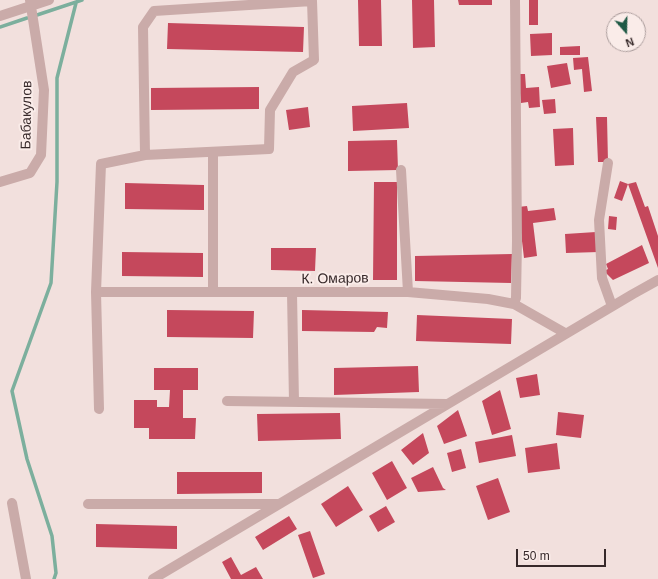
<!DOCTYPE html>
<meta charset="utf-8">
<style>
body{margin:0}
#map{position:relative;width:658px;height:579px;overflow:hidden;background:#f2e0dd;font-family:Arial,sans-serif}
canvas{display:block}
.north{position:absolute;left:606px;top:12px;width:40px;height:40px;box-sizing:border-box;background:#faece9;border:1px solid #ac9e9d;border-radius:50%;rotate:160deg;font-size:11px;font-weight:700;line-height:16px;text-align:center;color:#37292a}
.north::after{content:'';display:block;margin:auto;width:14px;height:18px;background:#1e5945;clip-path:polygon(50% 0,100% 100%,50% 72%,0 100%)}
.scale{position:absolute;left:516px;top:549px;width:90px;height:18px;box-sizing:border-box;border:2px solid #37292a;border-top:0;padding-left:5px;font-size:12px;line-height:14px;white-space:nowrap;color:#37292a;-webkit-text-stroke:3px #faece9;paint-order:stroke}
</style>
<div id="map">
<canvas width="658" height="579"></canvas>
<div class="north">N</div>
<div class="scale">50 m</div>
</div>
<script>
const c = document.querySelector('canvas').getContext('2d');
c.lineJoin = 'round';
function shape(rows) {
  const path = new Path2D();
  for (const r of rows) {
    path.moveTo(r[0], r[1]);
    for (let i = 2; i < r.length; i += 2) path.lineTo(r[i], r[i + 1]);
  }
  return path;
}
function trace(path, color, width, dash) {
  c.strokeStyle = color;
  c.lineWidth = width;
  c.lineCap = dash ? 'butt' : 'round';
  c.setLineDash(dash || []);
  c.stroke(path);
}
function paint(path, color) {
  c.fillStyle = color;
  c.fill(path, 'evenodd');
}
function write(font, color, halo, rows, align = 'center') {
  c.font = font + ' Arial,sans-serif';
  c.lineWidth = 4;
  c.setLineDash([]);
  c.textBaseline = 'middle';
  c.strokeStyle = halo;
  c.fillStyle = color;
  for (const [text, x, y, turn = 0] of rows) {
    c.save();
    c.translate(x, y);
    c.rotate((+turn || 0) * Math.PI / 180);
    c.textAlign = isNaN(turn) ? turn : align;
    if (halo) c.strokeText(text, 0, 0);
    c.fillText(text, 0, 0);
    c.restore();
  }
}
const stream = shape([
 [37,15,82,0],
 [0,27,27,18],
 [54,579,56,573,52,536,27,459,12,391,51,283,57,182,57,78,76,3]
]);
const building = shape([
 [358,0,381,0,382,46,359,46],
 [412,0,434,0,435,47,413,48],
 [458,0,492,0,492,5,459,5],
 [529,0,538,0,538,25,529,25],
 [168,23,304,27,303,52,167,49],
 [552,33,552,55,531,56,530,34],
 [580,46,580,55,560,55,560,47],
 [588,57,592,91,584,92,582,69,574,70,573,58],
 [567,63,571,84,551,88,547,66],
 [518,74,525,74,526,88,539,87,540,107,529,108,528,102,521,103],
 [259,87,259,109,151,110,151,88],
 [555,99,556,113,544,114,542,100],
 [407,103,409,128,353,131,352,106],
 [308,107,310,127,289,130,286,110],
 [596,117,607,117,608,162,598,162],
 [573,128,574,165,555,166,553,129],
 [397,140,398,170,348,171,348,141],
 [620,181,628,184,636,182,645,207,648,206,658,236,658,268,628,184,622,201,614,198],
 [374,182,397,182,397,280,373,280],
 [125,183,204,185,204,210,125,209],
 [527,206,528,211,554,208,556,220,533,223,537,256,524,258,518,207],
 [609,216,617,217,616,230,608,229],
 [596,232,599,252,566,253,565,234],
 [642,245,649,263,613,280,604,271,608,269,606,264],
 [271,248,316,248,315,271,271,270],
 [122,252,203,253,203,277,122,276],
 [512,254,511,283,415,281,415,256],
 [167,310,254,311,253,338,167,337],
 [302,310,388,312,387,328,377,327,374,332,302,331],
 [417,315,512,319,511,344,416,341],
 [418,366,419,392,334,395,334,368],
 [154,368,198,368,198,390,183,390,183,418,196,418,195,439,149,439,149,428,134,428,134,400,157,400,157,407,169,407,170,390,154,390],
 [537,374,540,395,520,398,516,378],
 [500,390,511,429,492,435,482,401],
 [458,410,467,436,444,444,437,426],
 [558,412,584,415,581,438,556,435],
 [340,413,341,439,258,441,257,414],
 [423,433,429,453,413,465,401,450],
 [512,435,516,456,479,463,475,442],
 [557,443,560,469,528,473,525,448],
 [461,449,466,468,452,472,447,453],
 [392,461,407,488,387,500,372,473],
 [433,467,443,488,446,490,418,492,411,478],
 [177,472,262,472,262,493,177,494],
 [498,478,510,512,488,520,476,486],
 [348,486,363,510,336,527,321,504],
 [386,506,395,522,378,532,369,516],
 [289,516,297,529,263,550,255,537],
 [96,524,177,526,177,549,96,547],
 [310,531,325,574,313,578,298,535],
 [231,557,241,575,256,567,263,579,231,579,222,562]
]);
const minor = shape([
 [0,16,49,0],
 [213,152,213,292],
 [608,163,599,220,602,278,612,306],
 [401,170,408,292],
 [0,182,30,173,41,155,44,90,30,0],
 [96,292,408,292,488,299,514,304,565,333],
 [292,293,294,402],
 [514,304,516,298,517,241,515,0],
 [227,401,447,404],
 [99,409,96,292,101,164,145,155,269,149,270,110,293,72,314,60,312,1,154,11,143,27,145,155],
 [12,503,26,579],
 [88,504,278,504],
 [153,579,633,294,658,280]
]);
const streetNames = [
 ["Бабакулов",27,115,-89],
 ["К. Омаров",335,279,-1]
];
trace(stream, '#7caf9d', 3.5);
paint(building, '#c5485c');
trace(minor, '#caaba9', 10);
write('14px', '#37292a', '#faece9', streetNames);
</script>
